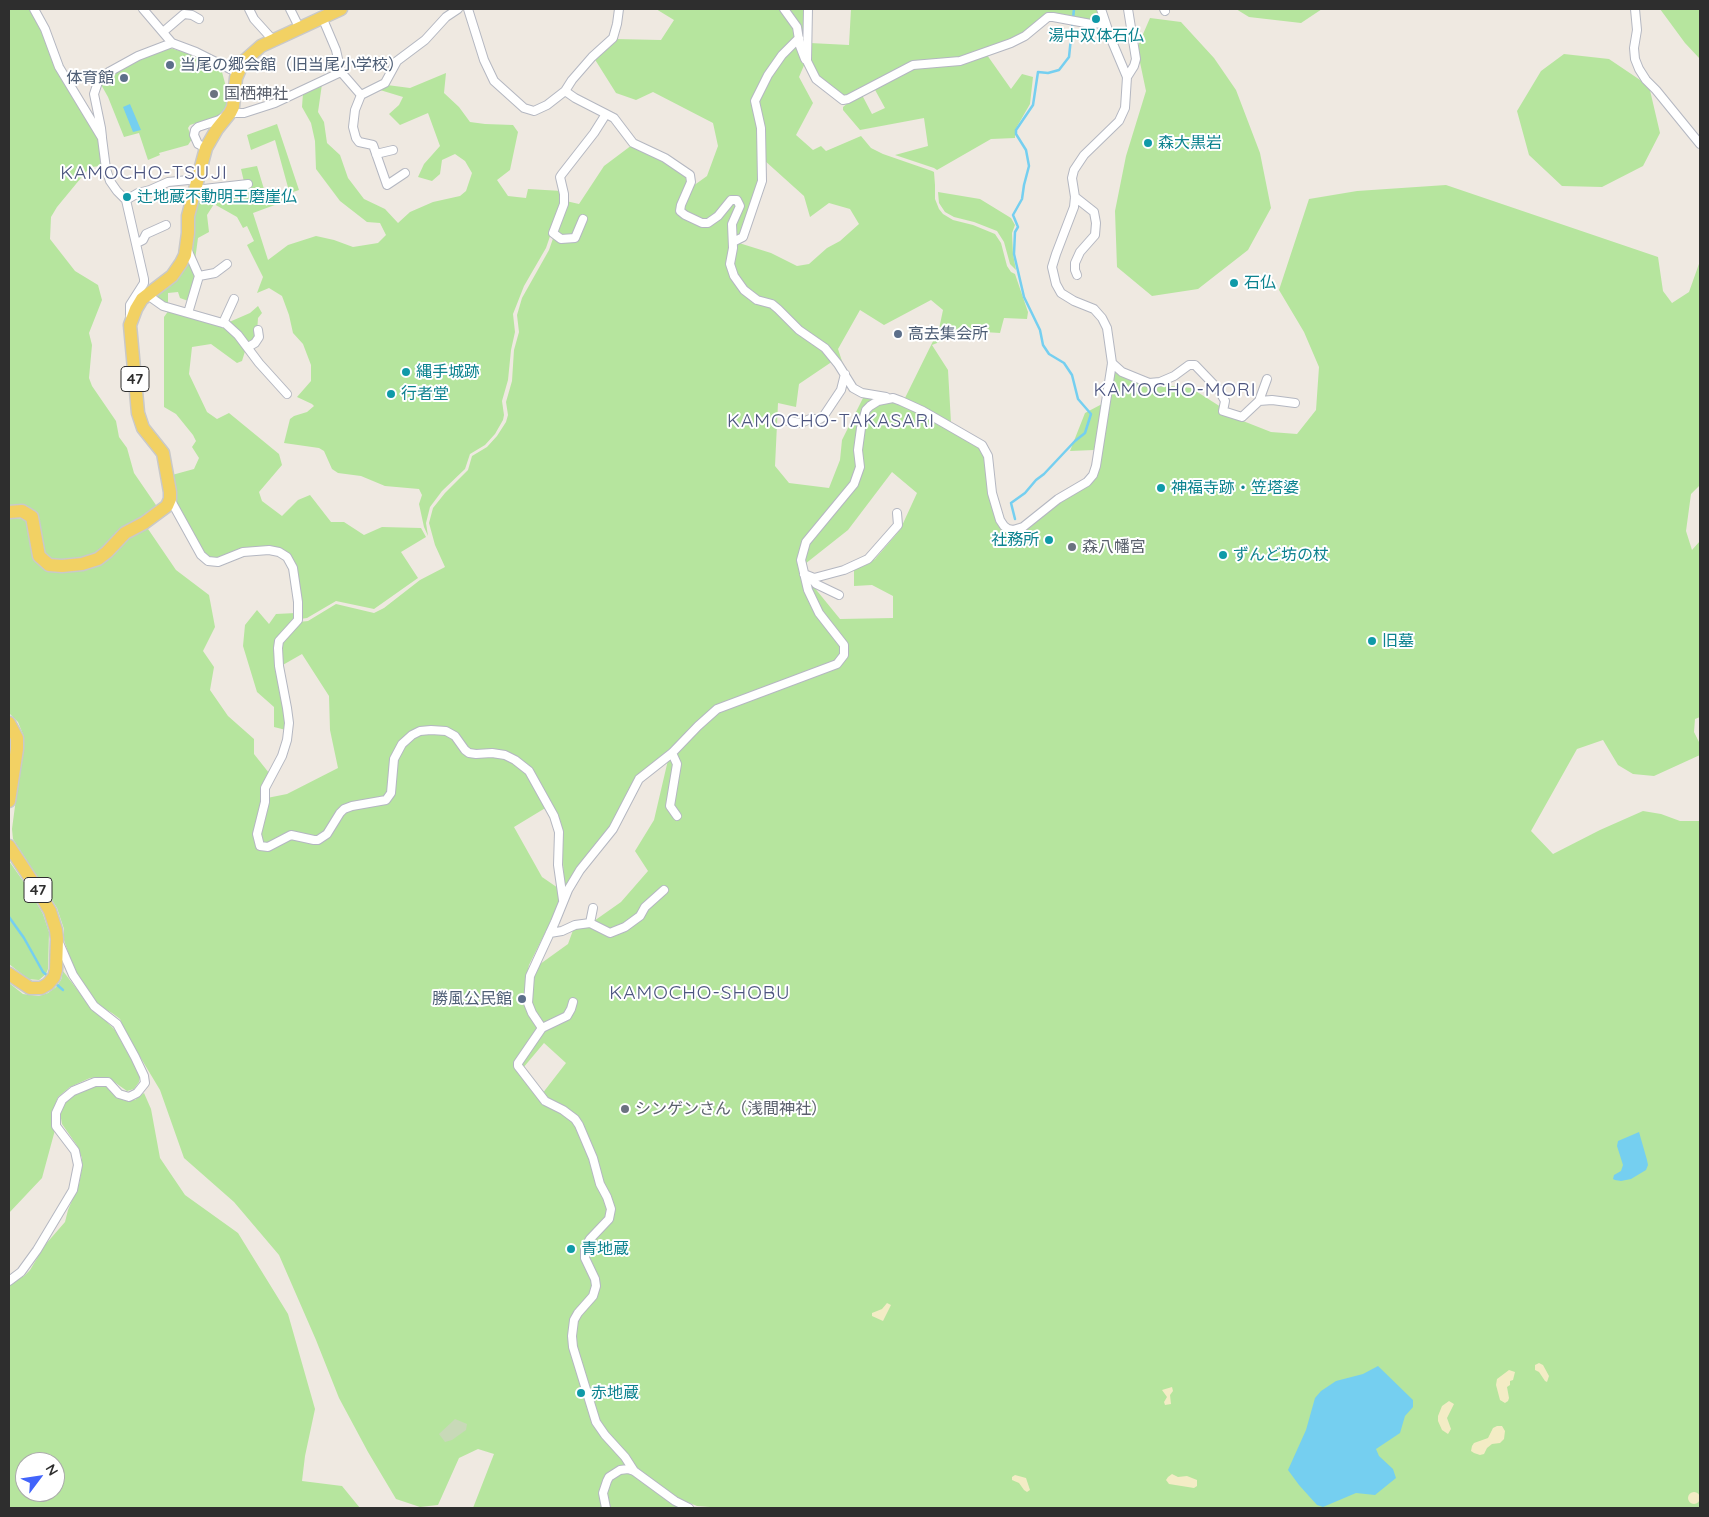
<!DOCTYPE html>
<meta charset="utf-8">
<style>
body{margin:0}
#map{position:relative;width:1709px;height:1517px;overflow:hidden;background:#efe9e1;font-family:Quicksand,sans-serif}
canvas{display:block}
.frame{position:absolute;inset:0;border:10px solid #2e2e2e;pointer-events:none}
.north{position:absolute;left:15px;top:1452px;width:50px;height:50px;box-sizing:border-box;background:#fff;border:1px solid #ababab;border-radius:50%;rotate:59deg;font-size:14px;font-weight:700;line-height:20px;text-align:center;color:#2e2e2e}
.north::after{content:'';display:block;margin:auto;width:18px;height:22px;background:#4264fb;clip-path:polygon(50% 0,100% 100%,50% 72%,0 100%)}
</style>
<div id="map">
<canvas width="1709" height="1517"></canvas>
<div class="frame"></div>
<div class="north">N</div>
</div>
<script>
const c = document.querySelector('canvas').getContext('2d');
c.lineJoin = 'round';
function paint(path, color) {
  c.fillStyle = color;
  c.fill(path, 'evenodd');
}
function shape(rows) {
  const path = new Path2D();
  for (const r of rows) {
    if (r.length === 3) {
      path.moveTo(r[0] + r[2], r[1]);
      path.arc(r[0], r[1], r[2], 0, 2 * Math.PI);
      continue;
    }
    path.moveTo(r[0], r[1]);
    for (let i = 2; i < r.length; i += 2) path.lineTo(r[i], r[i + 1]);
  }
  return path;
}
function trace(path, color, width, dash) {
  c.strokeStyle = color;
  c.lineWidth = width;
  c.lineCap = dash ? 'butt' : 'round';
  c.setLineDash(dash || []);
  c.stroke(path);
}
function write(font, color, halo, rows, align = 'center') {
  c.font = font + ' Quicksand,"Noto Sans JP",sans-serif';
  c.lineWidth = 4;
  c.setLineDash([]);
  c.textBaseline = 'middle';
  c.strokeStyle = halo;
  c.fillStyle = color;
  for (const [text, x, y, turn = 0] of rows) {
    c.save();
    c.translate(x, y);
    c.rotate((+turn || 0) * Math.PI / 180);
    c.textAlign = isNaN(turn) ? turn : align;
    if (halo) c.strokeText(text, 0, 0);
    c.fillText(text, 0, 0);
    c.restore();
  }
}
const green = shape([
 [9,9,30,9,31,11,99,139,103,166,90,167,57,207,51,217,50,239,75,271,98,285,102,300,89,333,92,345,89,378,92,386,116,421,119,437,127,448,134,473,158,508,96,554,81,559,50,560,44,554,38,519,9,506],
 [656,9,781,9,795,27,796,35,780,53,752,101,758,128,760,181,741,235,737,238,734,236,737,196,729,198,720,210,707,220,702,220,684,212,683,206,693,186,707,176,718,146,713,123,653,92,636,100,616,93,594,58,615,39,661,40,674,20],
 [787,9,806,9,804,52],
 [851,9,1098,9,1100,19,1098,22,1053,15,1024,34,959,59,918,62,844,97,818,77,809,60,810,43,849,45],
 [1236,9,1322,9,1301,23,1249,17],
 [1660,9,1700,9,1700,59,1685,43],
 [1150,18,1181,22,1214,58,1236,90,1260,153,1271,208,1248,250,1198,289,1152,296,1117,267,1115,211,1126,156,1146,91,1137,48],
 [798,45,805,63,799,77,813,103,796,135,813,150,821,146,826,151,861,136,871,148,883,154,932,171,934,172,935,185,935,199,939,209,943,214,953,220,973,225,995,234,1001,243,1007,266,1011,272,1015,274,1028,312,1027,319,1004,318,1000,333,984,332,975,328,932,345,948,370,951,423,905,398,939,329,943,310,931,300,884,325,860,310,838,349,846,373,827,346,757,298,738,278,732,264,736,247,739,243,771,253,797,266,809,264,827,248,840,241,859,224,850,209,829,203,810,217,804,196,764,160,757,104,763,88,791,47],
 [167,47,203,58,222,72,229,98,227,106,225,110,218,116,190,125,188,128,192,139,188,145,159,153,160,155,148,160,139,133,124,137,108,97,99,81,141,57],
 [1564,54,1609,59,1649,86,1660,133,1643,166,1602,187,1562,186,1529,155,1517,111,1541,71],
 [987,55,1011,89,1022,74,1033,77,1030,104,1015,130,1015,138,991,139,937,170,934,168,895,155,928,146,924,118,860,130,843,110,843,107,849,102,862,95,872,114,885,108,874,88,914,67],
 [446,73,444,93,459,107,470,122,485,124,513,125,518,132,510,170,497,180,508,196,526,198,528,189,562,191,562,201,546,248,524,286,513,314,515,332,511,350,508,380,502,401,504,415,503,420,495,434,485,445,470,454,465,469,442,491,430,507,426,523,428,536,424,527,419,504,422,495,419,489,385,486,361,476,338,473,332,469,324,451,319,448,284,443,290,419,294,416,307,412,314,406,312,404,297,397,311,381,311,365,303,344,293,333,289,315,282,296,269,288,257,293,263,277,247,245,254,241,247,226,243,228,237,217,214,204,207,215,209,232,198,238,195,260,189,250,197,193,245,186,241,169,257,166,267,199,289,191,275,140,251,150,247,135,277,124,299,190,290,193,291,199,253,213,268,260,288,245,316,236,334,240,353,247,378,243,386,235,380,223,367,222,340,201,316,169,315,141,311,123,302,107,303,93,322,84,318,112,324,122,327,143,340,155,348,178,364,199,385,209,398,223,410,212,433,202,460,196,466,191,472,173,465,161,455,154,442,160,440,174,432,181,418,177,424,164,440,146,428,113,400,125,389,114,399,105,403,97,380,90,387,85,410,88],
 [632,145,664,160,689,179,678,205,701,225,733,201,737,206,730,224,734,281,771,307,824,350,833,361,799,384,796,407,778,403,775,466,789,483,829,488,840,460,842,440,864,396,877,398,868,404,857,467,851,483,813,528,801,574,841,646,841,654,835,661,716,707,670,751,637,777,615,820,564,890,562,831,559,823,516,759,470,751,460,738,431,728,403,739,386,798,352,804,325,833,314,838,296,832,291,832,267,845,263,845,260,840,267,798,287,794,338,768,330,730,329,696,302,654,281,666,281,642,299,622,308,621,336,604,374,613,384,608,420,580,445,567,435,545,429,523,433,508,445,493,468,470,472,456,487,447,497,436,506,422,508,415,506,402,512,381,514,350,519,332,517,315,522,298,549,250,566,201,579,204,604,166],
 [1446,185,1658,257,1663,291,1672,303,1689,292,1700,261,1700,485,1691,494,1686,531,1692,550,1700,541,1700,717,1695,719,1694,732,1700,744,1700,755,1654,776,1633,774,1618,765,1603,740,1577,749,1531,831,1553,854,1600,830,1643,811,1661,814,1680,821,1700,821,1700,1508,723,1508,697,1506,677,1498,636,1467,598,1421,575,1347,576,1320,595,1297,587,1255,590,1244,611,1221,602,1183,586,1134,542,1094,566,1063,544,1043,523,1068,521,1064,546,1028,535,1012,531,1003,532,976,536,967,568,944,576,922,594,921,621,902,648,871,635,851,654,820,668,760,719,711,847,656,822,612,809,581,840,619,893,618,893,596,872,585,854,586,854,570,875,559,900,530,917,493,892,472,848,530,805,564,804,560,809,543,850,495,856,485,864,429,869,411,872,408,882,403,892,402,900,405,921,414,979,448,984,457,997,521,1001,529,1012,534,1025,530,1060,502,1089,484,1115,371,1159,385,1191,388,1243,421,1271,432,1297,434,1316,410,1319,367,1304,332,1279,290,1309,199,1357,191],
 [938,192,980,199,1011,218,1015,225,1012,233,1013,254,1016,270,1010,264,1004,242,997,231,974,222,954,217,945,212,939,203],
 [188,256,196,272,191,302,180,298,178,292,168,293,168,306,153,298],
 [258,306,262,313,258,318,257,332,255,339,248,345,227,323,250,313],
 [169,310,222,324,246,348,242,361,237,363,211,344,192,347,189,374,207,412,217,419,229,413,279,454,282,465,259,492,262,501,282,516,298,500,310,495,331,522,344,522,364,535,382,527,421,528,426,537,401,552,418,578,374,609,336,601,307,618,300,619,297,577,279,550,217,560,207,558,175,501,172,475,194,469,199,458,192,447,196,441,193,435,176,414,164,407,164,317],
 [1102,404,1094,450,1070,451,1085,413],
 [28,518,46,569,117,547,146,526,176,570,209,595,215,627,203,651,214,667,210,690,228,716,254,739,254,754,269,773,258,847,289,838,314,843,348,810,385,804,396,760,406,742,421,734,431,732,451,736,463,751,509,759,527,773,547,807,514,827,542,877,558,888,559,898,557,909,529,965,527,975,525,994,539,1028,515,1062,539,1096,563,1111,578,1126,609,1212,586,1241,594,1291,571,1324,594,1423,658,1492,680,1508,473,1508,494,1454,478,1449,459,1458,438,1505,420,1507,396,1499,368,1452,339,1398,316,1340,279,1255,234,1202,184,1158,160,1090,127,1035,120,1019,112,1013,103,1008,90,996,80,981,73,967,64,940,64,929,57,908,13,839,12,829,24,737,18,722,9,713,9,519],
 [257,610,269,624,276,614,296,613,295,619,277,640,286,730,274,727,274,707,257,692,243,646,245,625],
 [9,861,28,888,43,914,49,932,48,969,46,974,39,980,28,979,9,964],
 [63,971,86,1001,115,1030,140,1075,139,1082,134,1089,127,1091,110,1079,101,1077,90,1078,70,1087,58,1097,52,1113,55,1130,42,1178,9,1213,9,983,23,994,39,996,48,993,56,987,61,980],
 [101,1085,109,1088,129,1100,135,1100,144,1093,151,1109,160,1158,185,1195,238,1233,288,1314,315,1409,305,1456,302,1481,342,1486,360,1508,9,1508,9,1284,24,1276,30,1270,45,1245,65,1222,68,1210,79,1184,82,1168,82,1158,76,1144,62,1124,60,1113,62,1106,70,1097,94,1086],
 [25,1462,55,1462,55,1492,25,1492]
]);
const sand = shape([
 [887,1303,891,1305,883,1321,872,1316,872,1313,882,1309],
 [1539,1363,1543,1365,1549,1376,1547,1382,1545,1381,1539,1372,1535,1370,1535,1365],
 [1509,1370,1515,1372,1513,1380,1510,1381,1510,1385,1507,1387,1509,1398,1508,1401,1505,1403,1500,1400,1496,1385,1497,1379],
 [1172,1387,1173,1391,1170,1395,1171,1404,1165,1405,1164,1402,1167,1397,1162,1390],
 [1449,1401,1454,1404,1447,1418,1451,1429,1448,1434,1442,1430,1438,1421,1438,1416,1442,1406],
 [1497,1426,1502,1426,1505,1431,1504,1439,1500,1443,1492,1444,1487,1448,1484,1454,1480,1455,1474,1453,1471,1451,1472,1446,1474,1443,1488,1438,1493,1428],
 [1172,1474,1178,1477,1187,1476,1197,1480,1197,1486,1194,1488,1169,1484,1166,1480,1168,1477],
 [1015,1475,1026,1478,1030,1490,1027,1492,1024,1490,1019,1483,1012,1480,1012,1477],
 [1694,1498,6]
]);
const cemetery = shape([
 [455,1419,467,1424,466,1430,452,1440,445,1442,439,1434]
]);
const water = shape([
 [130,104,141,130,133,132,123,107],
 [1639,1132,1647,1160,1648,1165,1646,1170,1631,1179,1621,1181,1615,1180,1613,1179,1614,1175,1621,1171,1623,1165,1617,1146,1618,1141],
 [1378,1366,1413,1400,1413,1407,1405,1416,1400,1433,1376,1449,1379,1456,1393,1469,1396,1478,1375,1495,1356,1493,1323,1507,1317,1505,1299,1485,1288,1470,1306,1430,1315,1398,1321,1391,1336,1381,1363,1374]
]);
const stream = shape([
 [1015,519,1011,503,1025,493,1036,480,1044,474,1075,441,1085,433,1091,414,1078,399,1072,375,1064,363,1049,354,1043,345,1040,330,1024,297,1014,254,1015,232,1018,227,1013,215,1022,199,1024,185,1029,166,1026,150,1016,134,1016,130,1033,105,1038,72,1048,73,1059,70,1069,57,1074,9],
 [9,917,24,938,43,972,49,977],
 [55,983,63,990]
]);
const minor = shape([
 [34,9,45,29,59,67,102,138,106,169,110,181,117,191,126,200,138,193,150,190,168,182,199,179],
 [143,9,172,43,196,52,238,73],
 [249,9,254,19,273,40],
 [290,9,299,27],
 [468,9,484,60,494,81,524,108,534,111,547,105,565,91,572,80,592,57,613,38,617,24,619,9],
 [784,9,797,27,800,46,805,59],
 [808,9,807,61,816,79,843,100,848,99,913,65,960,61,1011,43,1025,36,1048,17,1053,17,1091,24,1105,23],
 [1164,9,1165,11],
 [1635,9,1637,30,1634,48,1635,59,1639,69,1646,80,1656,90,1700,144],
 [322,17,336,50,341,72,361,95,385,83,397,61,425,40,446,17,458,9],
 [163,32,184,14,192,15,199,19],
 [1127,77,1134,66,1136,59,1128,9],
 [565,91,575,98,614,118,633,143,665,158,690,175,691,182,681,205,680,211,685,215,702,223,708,223,718,216,731,200,737,200,740,206,732,224,733,248,730,264,734,276,744,290,757,300,772,304,778,309,799,330,825,348,838,364,853,388,862,393,886,397],
 [361,95,355,110,353,127,356,138,359,142,373,145,387,185,405,173],
 [102,137,101,128,94,94,98,82,109,72,138,56,172,43],
 [206,148,198,144,194,135,195,130,198,127,219,120,230,113,244,113,275,103,341,72],
 [376,154,393,150],
 [195,190,248,184],
 [1075,197,1094,212,1096,223,1095,235,1080,252,1075,263,1075,270,1077,275],
 [126,200,144,279,144,283,130,305,130,315],
 [583,219,575,238,561,239,553,233,564,204,564,194,560,177,562,174,594,133,606,114],
 [733,242,743,237,762,181,761,128,755,101,768,75,782,55,799,38],
 [137,243,143,240,146,234,166,225],
 [187,249,199,276,188,313],
 [199,276,215,273,227,264],
 [146,294,163,306,226,324,238,335,259,363,287,394],
 [223,323,234,299],
 [248,347,255,343,259,337,258,330],
 [1112,363,1122,372,1149,383,1160,382,1174,376,1189,365,1195,365,1219,390,1225,401,1223,411,1242,417,1259,401,1272,400,1295,403],
 [1259,401,1267,379],
 [788,421,801,423,810,419,820,419,823,417,841,390,845,374],
 [170,499,201,555,208,561,218,562,243,552,269,550,279,552,287,557,293,568,298,602,298,620,279,641,278,648,279,666,287,708,289,723,287,740,282,756,265,788,265,802,257,834,260,846,268,847,291,835,314,840,318,840,327,834,340,813,344,809,352,806,386,800,391,793,394,759,402,744,412,735,420,731,431,730,446,731,455,736,465,750,469,753,476,754,492,753,505,755,515,760,529,771,554,816,559,832,558,865,563,900],
 [804,574,814,578,844,570,868,559,898,525,897,513],
 [810,577,816,584,839,595],
 [672,753,677,764,670,806,677,816],
 [590,923,593,908],
 [550,933,562,931,575,925,590,923,610,933,625,927,640,916,645,907,664,890],
 [542,1028,567,1016,571,1009,573,1002],
 [9,1281,21,1272,37,1250,73,1190,78,1165,75,1151,56,1126,56,1113,62,1100,73,1091,95,1082,108,1082,119,1094,129,1097,137,1093,145,1083,144,1076,135,1057,117,1024,94,1006,73,975,60,945],
 [634,1471,625,1457,605,1435,596,1422,573,1347,572,1336,574,1320,578,1313,593,1296,596,1286,595,1279,585,1258,585,1248,590,1239,609,1219,611,1209,607,1197,600,1184,593,1158,579,1125,575,1119,563,1110,545,1101,518,1066,518,1063,542,1028,532,1013,528,1003,530,976,555,922,568,890,580,870,613,829,639,779,672,753,698,726,717,709,837,664,844,655,844,645,819,613,808,590,801,560,806,542,854,484,860,467,858,450,861,428,866,410,870,406,878,401,893,398,901,401,923,411,982,445,988,456,992,493,1000,520,1004,526,1008,529,1013,530,1023,527,1058,499,1087,482,1093,475,1096,466,1112,363,1107,328,1102,318,1094,309,1074,301,1061,293,1056,284,1052,267,1056,254,1074,207,1075,197,1072,178,1074,170,1084,155,1119,121,1125,108,1127,77,1111,39,1101,9],
 [606,1508,603,1493,607,1481,609,1477,620,1470,628,1469,634,1471,675,1501,689,1508]
]);
const primary = shape([
 [9,512,22,511,32,517,39,556,49,565,62,566,82,564,98,559,107,552,125,533,144,523,167,506,170,499,170,492,163,453,143,428,138,413,130,325,136,309,142,299,172,276,181,263,185,255,188,233,188,216,206,148,217,129,230,113,233,107,236,78,243,62,261,46,341,9],
 [9,723,17,738,17,749,9,801],
 [9,846,34,884,50,911,56,930,57,939,56,970,54,977,48,984,41,988,30,988,9,974]
]);
const markers = [
 [1096,19,5,"#0f9aa8"],
 [170,65,5,"#5c6f8a"],
 [124,78,5,"#5c6f8a"],
 [214,94,5,"#6b7280"],
 [1148,143,5,"#0f9aa8"],
 [127,197,5,"#0f9aa8"],
 [1234,283,5,"#0f9aa8"],
 [898,334,5,"#5c6f8a"],
 [406,372,5,"#0f9aa8"],
 [391,394,5,"#0f9aa8"],
 [1161,488,5,"#0f9aa8"],
 [1049,540,5,"#0f9aa8"],
 [1072,547,5,"#6b7280"],
 [1223,555,5,"#0f9aa8"],
 [1372,641,5,"#0f9aa8"],
 [522,999,5,"#5c6f8a"],
 [625,1109,5,"#6b7280"],
 [571,1249,5,"#0f9aa8"],
 [581,1393,5,"#0f9aa8"]
];
const shields = [
 [135,379,28],
 [38,890,28]
];
const shieldNames = [
 ["47",135,379],
 ["47",38,890]
];
const cultureNames = [
 ["湯中双体石仏",1096,36,"center"],
 ["森大黒岩",1158,143],
 ["辻地蔵不動明王磨崖仏",137,197],
 ["石仏",1244,283],
 ["縄手城跡",416,372],
 ["行者堂",401,394],
 ["神福寺跡・笠塔婆",1171,488],
 ["社務所",1039,540,"right"],
 ["ずんど坊の杖",1233,555],
 ["旧墓",1382,641],
 ["青地蔵",581,1249],
 ["赤地蔵",591,1393]
];
const serviceNames = [
 ["当尾の郷会館（旧当尾小学校）",180,65],
 ["体育館",114,78,"right"],
 ["高去集会所",908,334],
 ["勝風公民館",512,999,"right"]
];
const worshipNames = [
 ["国栖神社",224,94],
 ["森八幡宮",1082,547],
 ["シンゲンさん（浅間神社）",635,1109]
];
const quarterNames = [
 ["KAMOCHO-TSUJI",144,173],
 ["KAMOCHO-MORI",1175,390],
 ["KAMOCHO-TAKASARI",831,421],
 ["KAMOCHO-SHOBU",700,993]
];
paint(green, '#b6e59e');
paint(sand, '#f3ecc5');
paint(cemetery, '#c8d9b8');
paint(water, '#75cff0');
trace(stream, '#75cff0', 2.5);
trace(minor, '#b4b7c1', 10);
trace(primary, '#c9c9c9', 15);
trace(minor, '#fff', 8);
trace(primary, '#f2d163', 12);
for (const [x, y, r, color] of markers) {
  const dot = new Path2D();
  dot.arc(x, y, r, 0, 2 * Math.PI);
  c.fillStyle = color;
  c.fill(dot);
  trace(dot, '#fff', 2);
}
for (const [x, y, w] of shields) {
  const box = new Path2D();
  box.roundRect(x - w / 2, y - 12.5, w, 25, 4);
  c.fillStyle = '#fff';
  c.fill(box);
  trace(box, '#2e2e2e', 1);
}
write('bold 15px', '#2e2e2e', null, shieldNames);
write('16px', '#0d838f', '#fff', cultureNames, 'left');
write('16px', '#4e5e75', '#fff', serviceNames, 'left');
write('16px', '#5b616d', '#fff', worshipNames, 'left');
c.letterSpacing = '1px';
write('19px', '#4d5680', '#fff', quarterNames);
c.letterSpacing = '0px';
</script>
